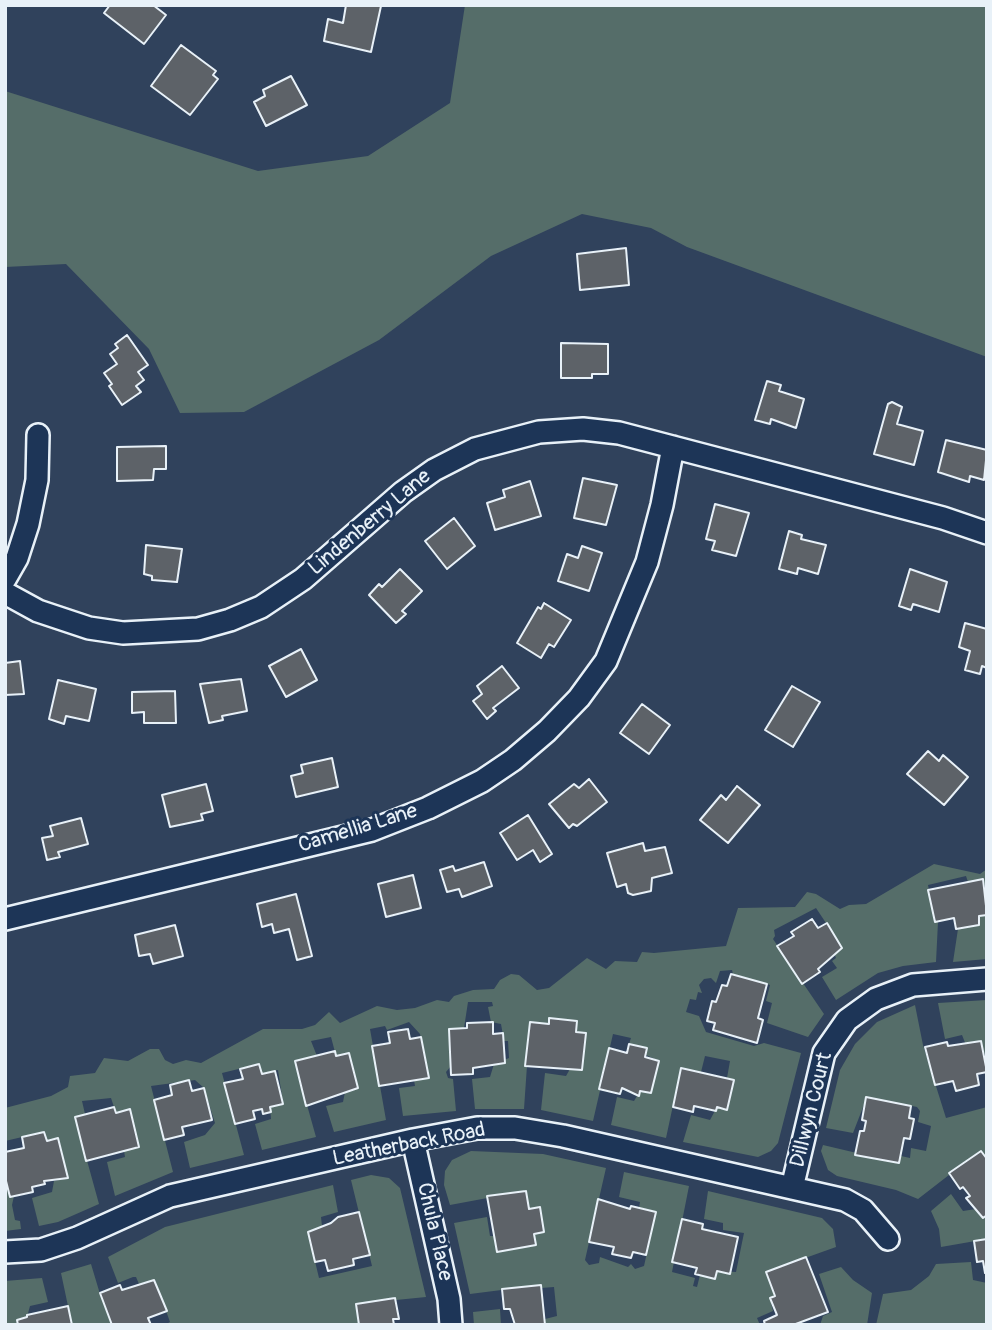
<!DOCTYPE html>
<style>
body{margin:0}
#map{position:relative;width:992px;height:1330px;overflow:hidden;background:#30425c;font-family:Pangolin,sans-serif}
canvas{display:block}
.frame{position:absolute;inset:0;border:7px solid #e8f1f8;pointer-events:none}
</style>
<div id="map">
<canvas width="992" height="1330"></canvas>
<div class="frame"></div>
</div>
<script>
const c = document.querySelector('canvas').getContext('2d');
c.lineJoin = 'round';
function paint(path, color) {
  c.fillStyle = color;
  c.fill(path, 'evenodd');
}
function shape(rows) {
  const path = new Path2D();
  for (const r of rows) {
    path.moveTo(r[0], r[1]);
    for (let i = 2; i < r.length; i += 2) path.lineTo(r[i], r[i + 1]);
  }
  return path;
}
function trace(path, color, width, dash) {
  c.strokeStyle = color;
  c.lineWidth = width;
  c.lineCap = dash ? 'butt' : 'round';
  c.setLineDash(dash || []);
  c.stroke(path);
}
function write(font, color, halo, rows, align = 'center') {
  c.font = font + ' Pangolin,sans-serif';
  c.lineWidth = 6;
  c.setLineDash([]);
  c.textBaseline = 'middle';
  c.strokeStyle = halo;
  c.fillStyle = color;
  for (const [text, x, y, turn = 0] of rows) {
    c.save();
    c.translate(x, y);
    c.rotate((+turn || 0) * Math.PI / 180);
    c.textAlign = isNaN(turn) ? turn : align;
    if (halo) c.strokeText(text, 0, 0);
    c.fillText(text, 0, 0);
    c.restore();
  }
}
const green = shape([
 [465,5,987,5,987,357,687,247,651,228,582,214,491,256,379,340,244,412,180,413,149,349,66,264,5,267,5,91,258,171,368,156,450,103],
 [934,864,980,874,987,869,987,896,983,879,968,882,966,876,928,885,935,922,938,922,936,962,903,966,878,973,836,1000,822,977,837,968,832,961,836,958,834,953,842,947,816,908,774,930,775,936,773,939,824,1014,808,1037,767,1023,772,1003,766,1001,770,985,733,974,732,970,720,971,716,983,711,978,704,979,699,985,702,993,698,992,696,1000,690,999,686,1012,699,1016,706,1032,754,1046,764,1043,801,1053,778,1143,771,1151,758,1157,683,1142,691,1115,710,1120,717,1107,728,1109,734,1080,727,1078,730,1061,705,1056,701,1072,681,1068,666,1138,611,1125,617,1097,634,1101,640,1091,651,1093,659,1061,646,1055,647,1048,629,1044,631,1038,613,1034,593,1121,541,1110,545,1073,566,1076,570,1069,582,1070,586,1034,576,1032,576,1021,550,1018,549,1024,530,1022,524,1109,475,1109,472,1079,490,1077,494,1064,509,1058,508,1041,504,1041,501,1024,491,1022,488,1007,493,1006,492,1002,468,1002,464,1028,449,1029,451,1066,446,1072,448,1078,453,1079,456,1111,403,1116,399,1088,415,1086,414,1080,428,1077,420,1034,409,1022,387,1030,385,1026,370,1029,386,1120,334,1132,326,1106,343,1102,345,1092,358,1088,349,1054,336,1056,331,1037,311,1041,317,1056,307,1105,316,1137,262,1150,255,1124,271,1119,270,1107,283,1103,278,1070,262,1074,259,1064,222,1073,244,1155,190,1168,184,1142,205,1135,215,1123,204,1088,195,1080,151,1086,173,1172,115,1196,107,1162,125,1157,124,1151,139,1147,130,1109,116,1113,111,1098,82,1101,85,1114,75,1117,99,1204,58,1222,39,1226,32,1198,52,1192,54,1181,68,1178,59,1139,47,1141,44,1132,5,1141,5,1108,51,1096,68,1087,70,1076,95,1073,104,1058,128,1061,150,1049,159,1049,165,1060,173,1064,186,1060,201,1063,263,1029,302,1029,315,1025,329,1012,340,1023,377,1006,397,1010,415,1008,437,1000,449,1002,454,996,473,990,494,989,500,980,511,974,519,975,537,990,549,988,587,958,606,969,615,961,637,962,642,952,654,953,726,946,738,908,795,907,807,892,816,894,840,909,849,905,866,904],
 [987,915,987,959,953,962,958,929,979,925,979,916],
 [987,1000,987,1063,981,1041,966,1045,962,1035,945,1039,938,1003],
 [915,1005,923,1045,946,1118,987,1107,987,1159,980,1151,918,1199,896,1190,837,1176,828,1170,821,1151,823,1145,899,1163,901,1156,910,1158,911,1148,926,1151,931,1126,918,1122,920,1111,917,1107,867,1097,853,1133,826,1128,840,1070,855,1044,877,1022],
 [471,1151,543,1154,606,1168,585,1260,589,1265,599,1263,600,1257,628,1267,631,1264,635,1269,644,1266,656,1212,639,1208,640,1202,619,1197,624,1172,689,1186,672,1272,695,1278,693,1286,697,1287,700,1275,715,1278,717,1271,736,1272,744,1233,723,1230,723,1223,704,1219,708,1191,822,1218,833,1229,836,1247,766,1272,775,1296,770,1298,773,1311,757,1318,760,1325,545,1325,545,1319,557,1316,554,1287,541,1288,541,1285,470,1294,454,1223,487,1217,490,1236,494,1236,498,1252,536,1245,534,1234,544,1232,529,1209,525,1191,450,1205,444,1185,445,1171,452,1160],
 [371,1175,389,1178,400,1188,426,1297,356,1304,359,1324,164,1325,170,1322,155,1280,139,1284,136,1277,133,1277,118,1283,108,1257,165,1227,333,1185,338,1212,321,1217,322,1226,308,1232,319,1278,372,1266,351,1180],
 [5,1177,10,1197,14,1196,12,1205,15,1220,20,1221,21,1229,5,1231],
 [951,1194,963,1211,976,1209,983,1218,987,1215,987,1239,941,1247,939,1229,931,1211],
 [971,1262,973,1280,987,1283,987,1325,876,1325,883,1294,911,1290,929,1276,936,1264],
 [91,1264,100,1294,112,1325,72,1325,61,1273],
 [841,1267,853,1280,872,1293,867,1325,820,1325,823,1316,832,1312,819,1274],
 [42,1278,48,1302,30,1306,27,1317,17,1320,18,1325,5,1325,5,1281],
 [500,1309,501,1325,474,1325,473,1312]
]);
const building = shape([
 [110,5,153,5,166,15,144,44,104,13,110,5],
 [346,5,381,6,371,52,324,41,328,19,343,23,346,5],
 [181,45,216,71,213,75,218,79,190,115,151,86,181,45],
 [291,76,307,105,266,126,254,102,265,96,263,90,291,76],
 [626,248,629,285,580,290,577,254,626,248],
 [127,335,148,365,138,372,144,380,136,386,141,392,122,405,109,386,112,384,104,373,117,364,110,354,118,348,115,344,127,335],
 [561,343,608,344,608,374,592,374,592,378,561,378,561,343],
 [767,381,781,385,779,391,804,399,796,428,771,419,770,424,755,420,767,381],
 [892,402,902,407,897,424,923,431,914,465,874,454,888,404,892,402],
 [946,440,987,450,984,480,970,476,969,482,938,472,946,440],
 [166,446,166,469,154,469,153,480,117,481,117,447,166,446],
 [583,478,617,485,606,525,574,518,583,478],
 [530,481,541,516,495,530,487,503,505,497,503,490,530,481],
 [715,504,749,513,736,556,712,550,715,541,706,539,715,504],
 [454,518,475,546,447,569,425,541,454,518],
 [789,531,802,535,801,539,826,545,818,574,798,568,797,574,779,569,789,531],
 [146,545,182,549,177,582,152,580,152,576,144,574,146,545],
 [582,546,602,553,589,591,558,581,567,554,578,558,582,546],
 [400,569,422,591,402,611,406,614,396,623,369,595,379,584,382,587,400,569],
 [910,569,947,582,939,612,913,604,911,610,899,606,910,569],
 [544,603,571,620,554,647,549,644,541,658,517,643,538,607,541,609,544,603],
 [965,623,987,629,987,668,982,666,980,674,965,670,970,651,959,647,965,623],
 [301,649,317,680,286,697,269,666,301,649],
 [20,661,24,694,5,695,5,663,20,661],
 [502,666,519,688,493,708,496,711,487,719,473,701,482,694,477,686,502,666],
 [241,679,247,711,222,716,223,720,209,723,200,684,241,679],
 [58,680,96,689,89,721,66,716,64,724,49,719,58,680],
 [792,686,820,702,793,747,765,730,792,686],
 [175,691,176,723,144,723,144,712,132,713,132,692,175,691],
 [642,704,670,725,649,754,620,733,642,704],
 [928,751,939,761,943,755,968,777,944,805,907,774,928,751],
 [332,758,338,787,296,797,291,776,303,773,301,765,332,758],
 [589,779,607,802,577,826,573,824,569,828,549,804,574,784,579,788,589,779],
 [206,784,213,811,201,814,203,820,170,827,162,795,206,784],
 [737,786,760,805,728,843,700,820,721,795,726,800,737,786],
 [528,815,552,854,540,862,533,850,517,860,500,833,528,815],
 [81,818,88,844,58,852,60,857,47,860,42,838,53,836,50,826,81,818],
 [643,843,645,851,665,847,672,873,652,878,651,891,633,895,628,893,626,884,617,887,607,853,643,843],
 [484,862,492,886,462,897,459,889,447,892,440,870,453,866,455,871,484,862],
 [413,875,421,908,386,917,378,884,413,875],
 [983,879,987,915,979,916,979,925,956,929,954,918,935,922,928,890,983,879],
 [296,894,312,956,297,960,289,929,274,933,272,924,262,927,257,904,296,894],
 [812,919,818,928,827,923,842,948,818,969,820,972,802,984,777,946,794,936,791,932,812,919],
 [175,925,183,956,153,964,150,954,139,956,135,935,175,925],
 [731,974,767,984,758,1018,763,1020,757,1043,713,1030,715,1023,707,1021,712,1001,716,1002,722,985,727,986,731,974],
 [549,1018,577,1021,576,1032,586,1033,582,1070,525,1066,530,1022,549,1024,549,1018],
 [493,1022,493,1034,503,1033,505,1063,473,1068,473,1074,451,1075,449,1029,467,1028,467,1023,493,1022],
 [408,1029,410,1039,421,1037,429,1078,379,1086,372,1046,390,1043,388,1032,408,1029],
 [981,1041,987,1072,977,1074,979,1085,956,1091,953,1081,935,1085,925,1047,947,1042,948,1046,981,1041],
 [629,1044,647,1048,645,1057,659,1061,651,1093,640,1091,639,1096,622,1088,620,1094,599,1089,609,1048,627,1053,629,1044],
 [335,1051,336,1056,349,1053,358,1088,306,1106,295,1061,335,1051],
 [259,1064,262,1074,275,1071,283,1104,270,1107,271,1112,263,1114,262,1109,253,1111,255,1119,235,1124,224,1083,243,1079,240,1069,259,1064],
 [681,1068,734,1080,727,1110,717,1107,716,1111,694,1106,693,1112,673,1107,681,1068],
 [189,1080,192,1091,204,1088,212,1120,182,1127,184,1135,164,1140,154,1100,172,1095,170,1085,189,1080],
 [866,1097,911,1106,909,1118,914,1119,910,1139,904,1138,899,1163,855,1155,860,1131,864,1131,866,1121,862,1120,866,1097],
 [114,1107,116,1113,130,1109,139,1147,86,1161,75,1117,114,1107],
 [44,1132,47,1141,58,1138,68,1178,44,1181,45,1184,32,1187,33,1192,10,1197,5,1177,5,1152,24,1148,22,1137,44,1132],
 [981,1151,987,1159,987,1215,983,1218,966,1198,970,1196,963,1187,960,1189,949,1173,981,1151],
 [526,1191,529,1209,540,1207,544,1232,534,1234,536,1245,497,1252,487,1196,526,1191],
 [598,1199,630,1209,631,1206,656,1212,646,1255,633,1252,631,1258,612,1254,614,1247,589,1242,598,1199],
 [359,1212,370,1255,353,1259,354,1265,328,1271,325,1260,315,1262,308,1232,331,1223,338,1217,359,1212],
 [682,1219,703,1224,702,1229,738,1237,730,1274,717,1271,715,1279,695,1274,697,1268,672,1262,682,1219],
 [987,1239,987,1273,985,1273,983,1261,977,1262,974,1241,987,1239],
 [806,1257,828,1312,793,1325,765,1325,764,1321,777,1315,770,1298,775,1296,766,1272,806,1257],
 [154,1280,167,1311,148,1318,151,1325,112,1325,100,1293,120,1285,122,1290,154,1280],
 [541,1285,545,1325,515,1325,510,1309,504,1309,502,1289,541,1285],
 [395,1298,399,1319,393,1319,394,1325,359,1325,356,1304,395,1298],
 [68,1306,72,1325,18,1325,17,1320,27,1317,27,1315,68,1306]
]);
const street = shape([
 [5,579,17,558,28,524,37,480,38,435],
 [5,593,38,611,89,628,123,633,198,629,230,620,261,607,303,579,403,492,434,470,475,449,539,432,583,429,619,433,943,518,987,533],
 [5,919,372,830,428,808,482,781,513,760,547,731,579,698,606,661,647,562,662,505,673,447],
 [413,1140,449,1299,451,1325],
 [792,1188,824,1053,847,1020,876,999,913,985,987,979],
 [5,1252,41,1250,77,1238,170,1196,413,1140,477,1128,515,1128,563,1136,845,1200,863,1210,888,1239]
]);
const streetNames = [
 ["Lindenberry Lane",370,523,-40],
 ["Camellia Lane",358,829,-17],
 ["Dillwyn Court",812,1110,-76],
 ["Leatherback Road",409,1145,-11],
 ["Chula Place",434,1232,77]
];
paint(green, '#556d69');
paint(building, '#5d6268');
trace(building, '#e8f1f8', 2);
trace(street, '#e8f1f8', 26);
trace(street, '#1d3557', 21);
write('21px', '#e8f1f8', '#1d3557', streetNames);
</script>
